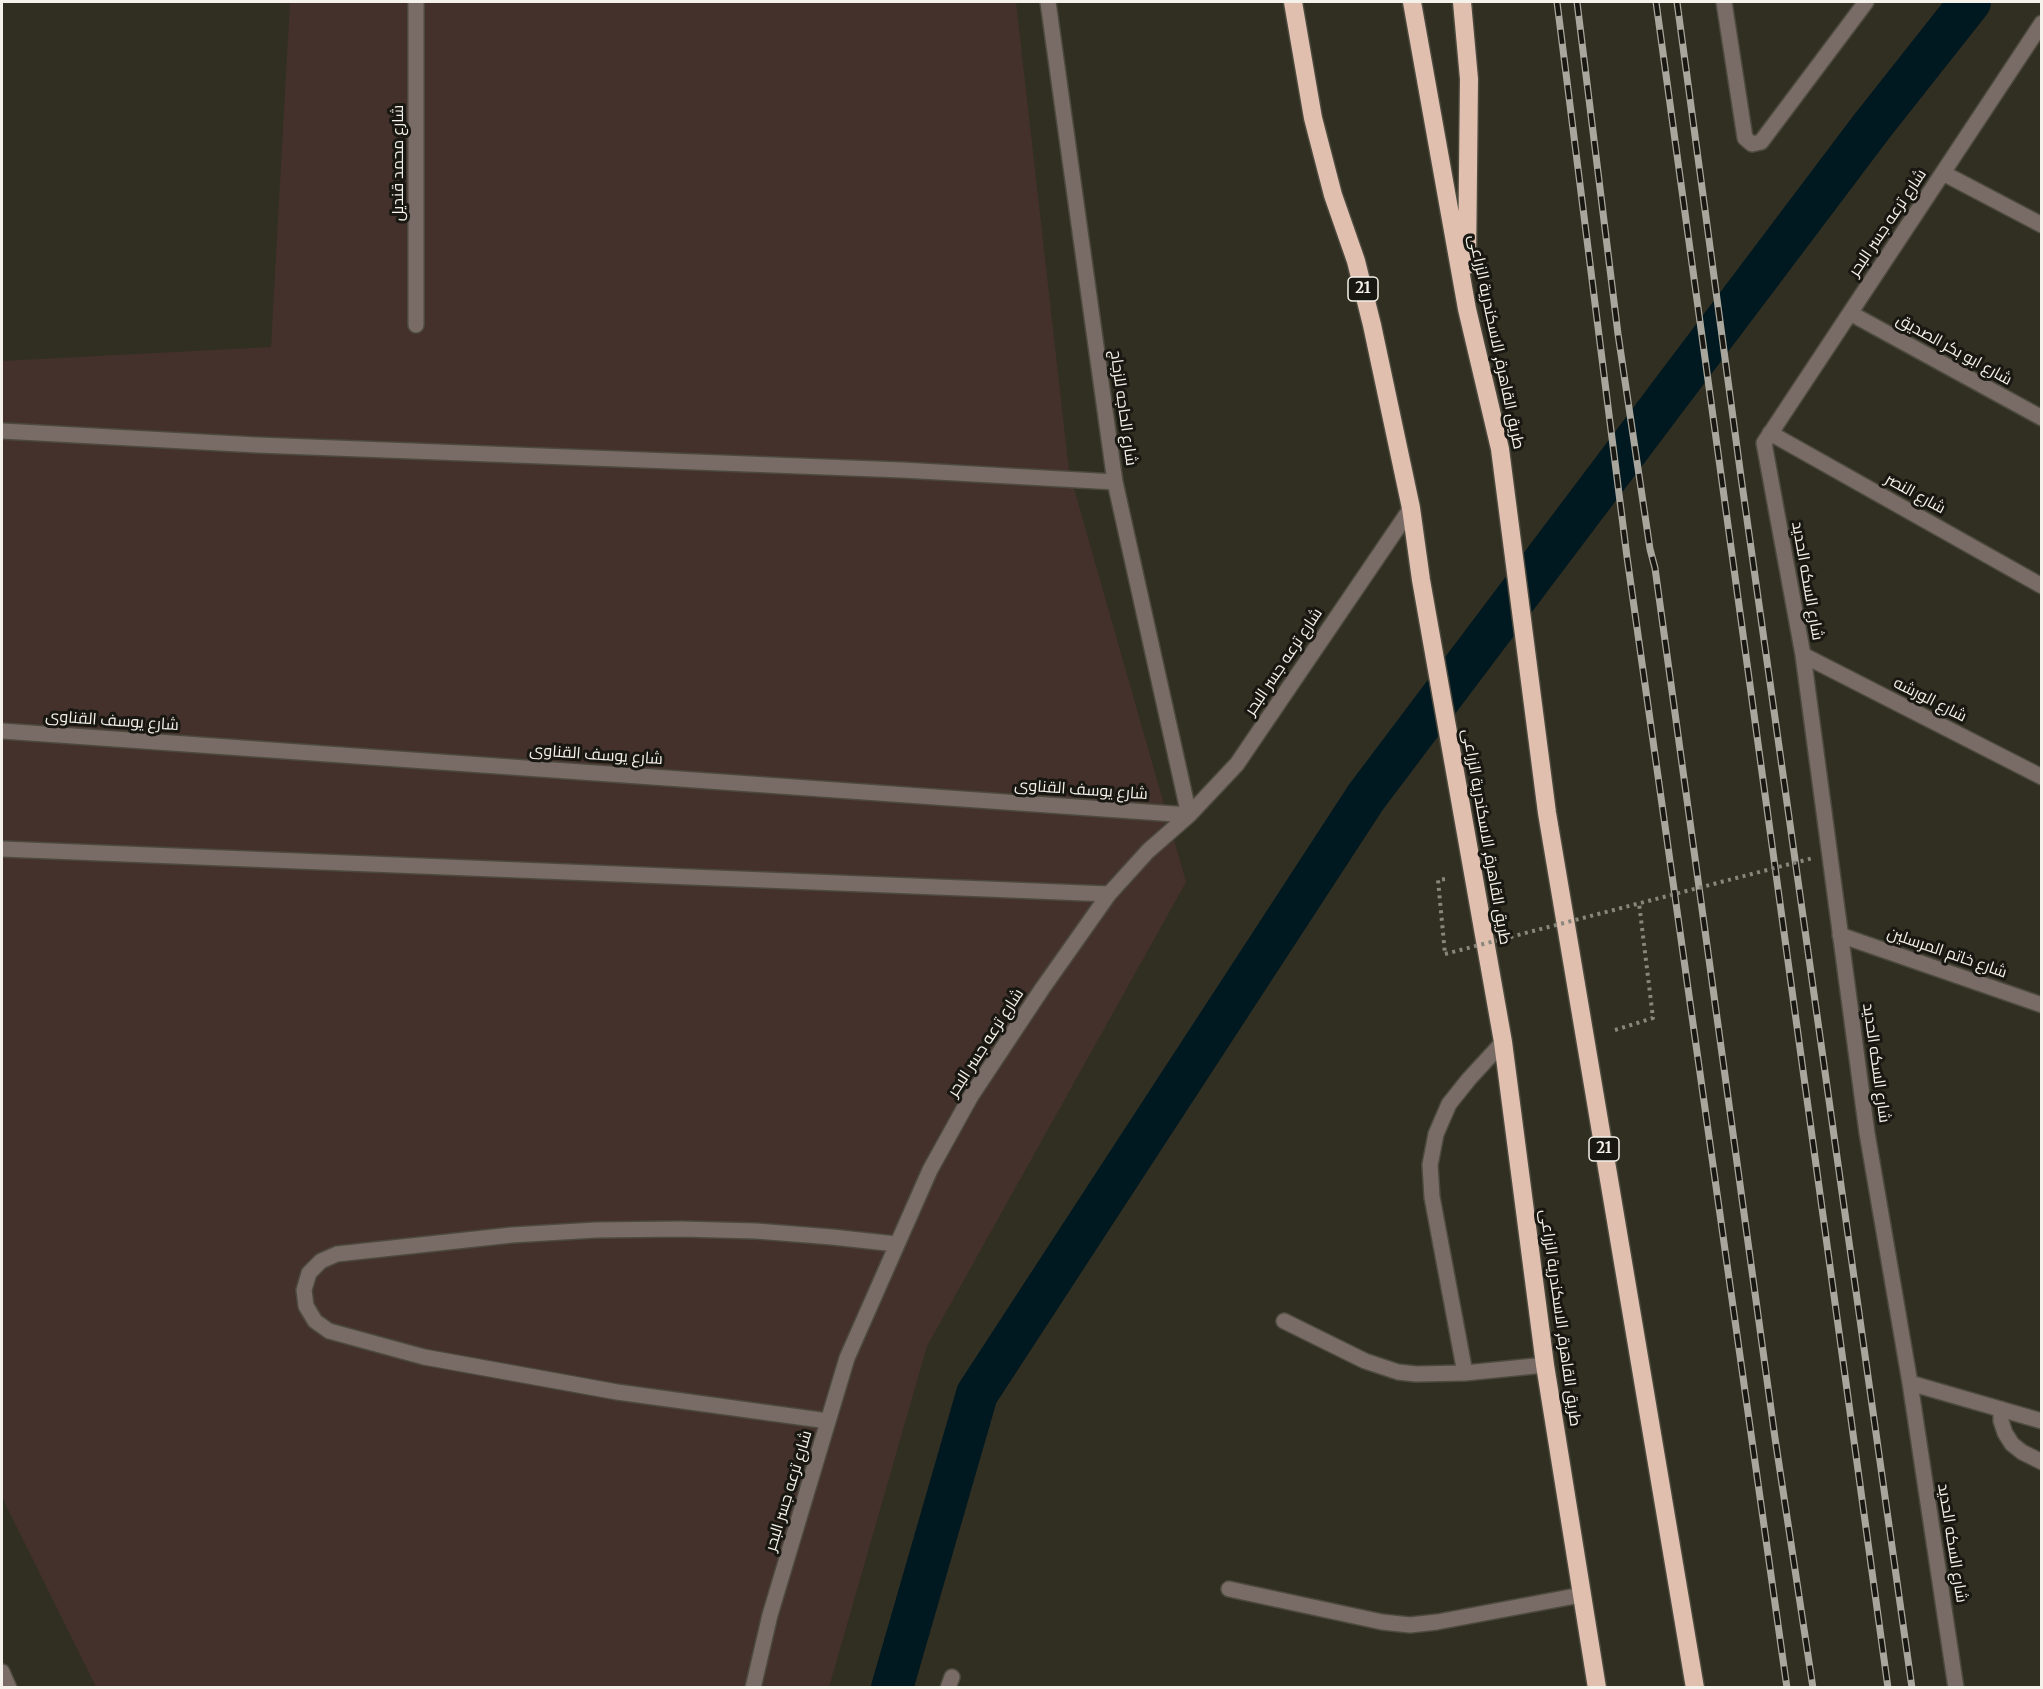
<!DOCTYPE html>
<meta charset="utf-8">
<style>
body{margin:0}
#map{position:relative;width:2043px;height:1689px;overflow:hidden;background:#312f22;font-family:Merriweather,serif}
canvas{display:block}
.frame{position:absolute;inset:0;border:3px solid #f4f2ea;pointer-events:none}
</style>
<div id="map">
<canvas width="2043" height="1689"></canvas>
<div class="frame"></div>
</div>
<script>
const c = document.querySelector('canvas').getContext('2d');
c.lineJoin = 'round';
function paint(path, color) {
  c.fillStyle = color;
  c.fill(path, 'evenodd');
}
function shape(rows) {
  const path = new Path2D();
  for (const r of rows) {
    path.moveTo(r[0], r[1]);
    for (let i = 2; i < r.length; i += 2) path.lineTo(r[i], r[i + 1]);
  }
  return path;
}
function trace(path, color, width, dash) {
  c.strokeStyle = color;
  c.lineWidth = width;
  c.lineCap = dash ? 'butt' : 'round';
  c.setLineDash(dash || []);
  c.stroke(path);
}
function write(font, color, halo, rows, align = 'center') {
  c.font = font + ' Merriweather,Cairo,serif';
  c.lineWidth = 6;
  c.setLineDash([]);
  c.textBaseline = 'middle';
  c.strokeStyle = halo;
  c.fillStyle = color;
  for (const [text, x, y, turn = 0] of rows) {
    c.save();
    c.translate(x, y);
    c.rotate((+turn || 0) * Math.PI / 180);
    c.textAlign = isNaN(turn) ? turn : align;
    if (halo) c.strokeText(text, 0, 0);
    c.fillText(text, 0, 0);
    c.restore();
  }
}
const industrial = shape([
 [290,2,1016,2,1069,471,1186,882,927,1346,829,1687,96,1687,2,1497,2,361,271,347]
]);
const canal = shape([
 [892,1688,977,1394,1366,797,1872,126,1970,2]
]);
const path = shape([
 [1445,879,1438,880,1445,954],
 [1615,1030,1653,1018,1639,903]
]);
const minor = shape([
 [416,2,416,325],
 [1724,2,1745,138,1752,144,1761,142,1866,2],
 [1943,173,2042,225],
 [1850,313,2042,418],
 [2,431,257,445,902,470,1115,482],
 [1770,433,2042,586],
 [1803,655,2042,777],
 [2,731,1189,815,1115,482,1048,2],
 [2,849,1109,894],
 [1840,935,2042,1005],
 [1284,1321,1365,1361,1398,1372,1416,1374,1465,1373,1545,1365],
 [1465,1373,1432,1197,1430,1165,1436,1134,1449,1104,1469,1079,1503,1042],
 [1910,1383,2042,1421],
 [2001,1409,2001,1421,2005,1433,2012,1444,2022,1452,2042,1462],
 [828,1421,617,1392,424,1357,329,1331,315,1321,306,1306,304,1290,309,1273,321,1261,337,1254,512,1235,596,1230,681,1229,756,1231,832,1237,896,1244],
 [1229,1589,1382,1622,1410,1625,1437,1622,1581,1595],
 [2,1672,9,1688],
 [753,1688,770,1615,847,1358,930,1170,971,1096,1042,989,1109,894,1148,851,1189,815,1237,764,1411,508],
 [948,1688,952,1677],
 [1956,1688,1910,1383,1867,1133,1803,655,1764,443,2042,23]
]);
const highway = shape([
 [1293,2,1313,118,1333,195,1356,261,1372,325,1411,508,1421,580,1503,1042,1545,1365,1597,1688],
 [1412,2,1467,309,1500,449,1547,813,1695,1688],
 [1462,2,1469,79,1467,265]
]);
const rail = shape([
 [1557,2,1627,557,1787,1688],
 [1577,2,1618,334,1650,549,1655,568,1775,1438,1813,1688],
 [1656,2,1888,1688],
 [1677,2,1741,477,1912,1688]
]);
const pathBridge = shape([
 [1445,954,1813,858]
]);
const shields = [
 [1363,289,30],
 [1604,1149,30]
];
const shieldNames = [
 ["21",1363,289],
 ["21",1604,1149]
];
const streetNames = [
 ["شارع محمد قنديل",398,163,-90],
 ["شارع ترعه جسر البحر",1888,223,-56],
 ["طريق القاهرة, الاسكندرية الزراعى",1496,342,78],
 ["شارع ابو بكر الصديق",1954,350,29],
 ["شارع الحاجه للزجاج",1123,408,82],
 ["شارع النصر",1915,494,29],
 ["شارع السكه الحديد",1807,581,80],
 ["شارع ترعه جسر البحر",1284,662,-56],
 ["شارع الورشه",1930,700,27],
 ["شارع يوسف القناوى",112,721,4],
 ["شارع يوسف القناوى",596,755,4],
 ["شارع يوسف القناوى",1081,790,4],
 ["طريق القاهرة, الاسكندرية الزراعى",1486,837,80],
 ["شارع خاتم المرسلين",1947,953,19],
 ["شارع ترعه جسر البحر",986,1043,-57],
 ["شارع السكه الحديد",1876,1063,82],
 ["طريق القاهرة, الاسكندرية الزراعى",1560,1318,82],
 ["شارع ترعه جسر البحر",789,1491,-73],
 ["شارع السكه الحديد",1952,1543,81]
];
paint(industrial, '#44312c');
trace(canal, '#001820', 42);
trace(minor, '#4c4a3e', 18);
trace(highway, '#4c4a3e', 21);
trace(path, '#89877c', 4, [3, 4.5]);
trace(minor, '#796b65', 15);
trace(highway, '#e0bfaf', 18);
trace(rail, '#a9a79d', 7);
trace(rail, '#181711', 4.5, [14]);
trace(pathBridge, '#89877c', 4, [3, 4.5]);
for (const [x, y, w] of shields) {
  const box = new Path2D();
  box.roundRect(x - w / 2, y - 12, w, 24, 4.5);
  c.fillStyle = '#181711';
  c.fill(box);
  trace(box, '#f4f2ea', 1.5);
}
write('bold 15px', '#f4f2ea', null, shieldNames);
write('16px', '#f4f2ea', '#181711', streetNames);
</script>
